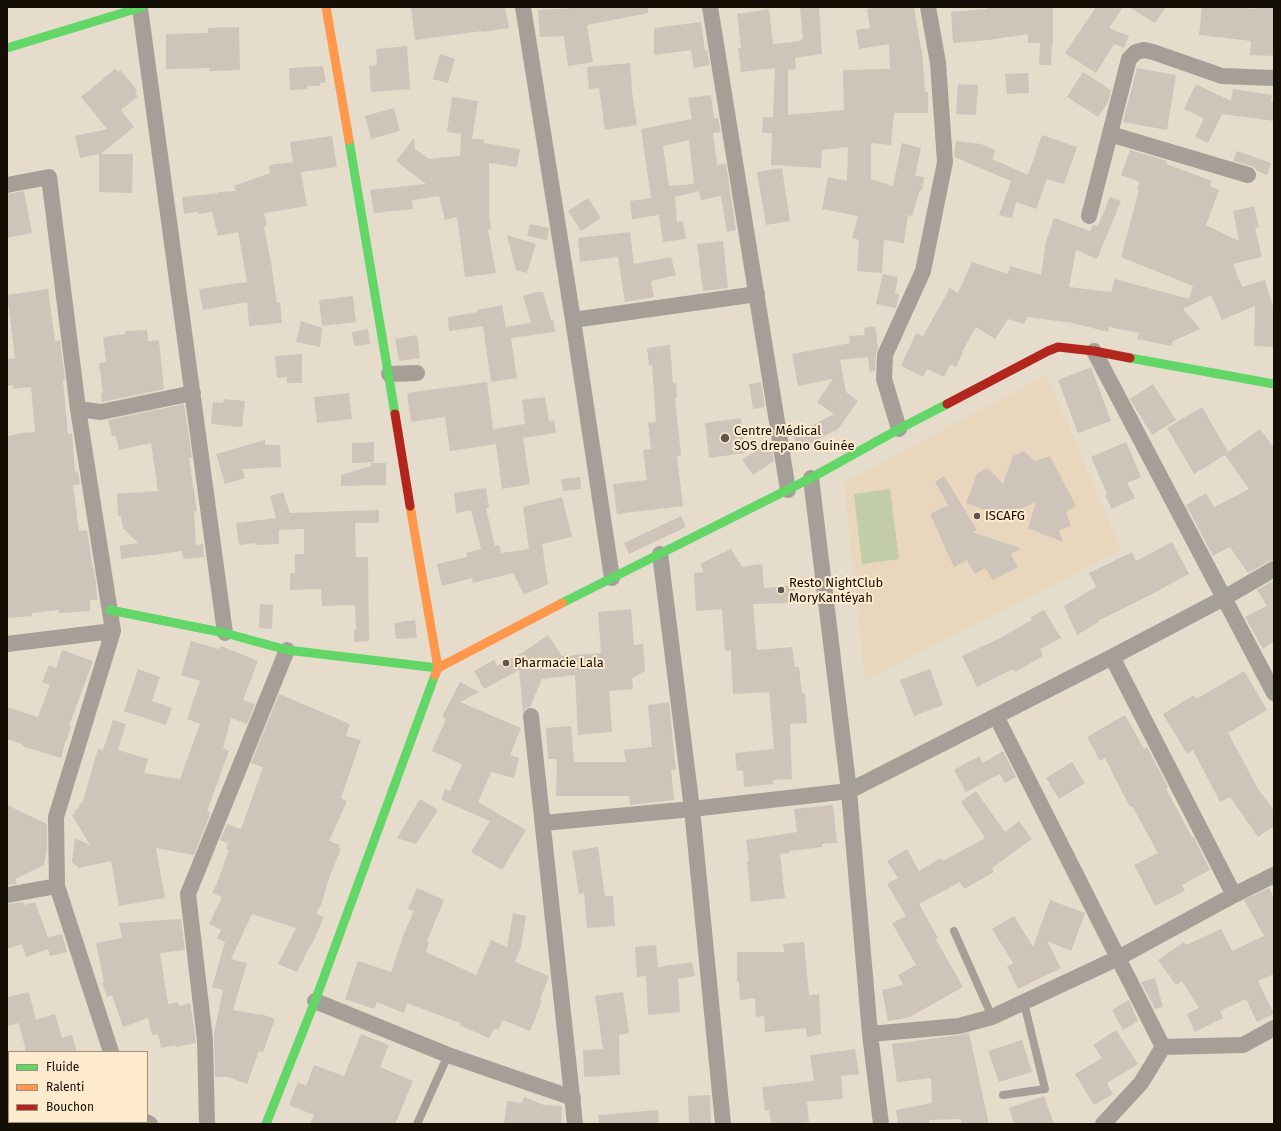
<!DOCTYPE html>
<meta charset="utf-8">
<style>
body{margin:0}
#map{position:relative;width:1281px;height:1131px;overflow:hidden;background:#e6dccc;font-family:"Fira Sans",sans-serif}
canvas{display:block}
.frame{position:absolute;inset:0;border:8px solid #140e05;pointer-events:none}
.legend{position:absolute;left:8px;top:1051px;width:140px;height:72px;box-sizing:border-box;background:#feebce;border:1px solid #a0937e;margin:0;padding:5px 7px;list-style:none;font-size:12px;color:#140e05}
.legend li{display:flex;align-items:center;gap:8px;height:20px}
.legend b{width:20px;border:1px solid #a0937e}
</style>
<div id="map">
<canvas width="1281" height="1131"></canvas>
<div class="frame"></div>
<ul class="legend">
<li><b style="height:5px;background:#63d668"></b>Fluide</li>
<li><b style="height:5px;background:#ff974d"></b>Ralenti</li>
<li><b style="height:5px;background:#b3261e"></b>Bouchon</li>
</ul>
</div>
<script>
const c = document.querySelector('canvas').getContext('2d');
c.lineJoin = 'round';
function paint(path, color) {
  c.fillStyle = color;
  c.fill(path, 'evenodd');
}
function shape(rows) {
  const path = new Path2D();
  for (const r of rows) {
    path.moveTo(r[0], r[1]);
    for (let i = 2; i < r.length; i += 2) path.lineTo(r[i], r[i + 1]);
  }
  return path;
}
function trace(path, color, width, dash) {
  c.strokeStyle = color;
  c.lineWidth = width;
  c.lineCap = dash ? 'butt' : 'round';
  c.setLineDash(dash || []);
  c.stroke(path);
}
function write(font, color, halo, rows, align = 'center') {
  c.font = font + ' "Fira Sans",sans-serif';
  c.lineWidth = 4;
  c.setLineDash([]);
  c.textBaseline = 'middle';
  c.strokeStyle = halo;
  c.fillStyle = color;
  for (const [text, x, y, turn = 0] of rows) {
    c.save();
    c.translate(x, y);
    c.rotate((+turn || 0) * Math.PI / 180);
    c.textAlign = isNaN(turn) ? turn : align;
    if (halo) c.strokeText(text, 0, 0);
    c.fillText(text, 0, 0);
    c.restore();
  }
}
const built = shape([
 [1047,375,1121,550,865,681,844,482]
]);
const green = shape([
 [890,489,899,559,862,564,854,494]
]);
const building = shape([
 [411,7,505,7,509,28,482,32,482,31,415,40],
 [590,7,648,7,648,13,587,25,593,62,568,66,564,36,540,37,538,10],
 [800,7,819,7,822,54,795,58,796,69,788,70,788,115,844,110,843,70,890,69,889,44,859,49,856,30,870,28,867,9,879,7,914,7,921,49,922,49,925,92,928,92,928,113,894,113,891,145,871,143,871,179,893,186,902,143,921,148,915,176,924,177,922,191,920,190,912,216,908,215,904,243,884,240,882,273,857,271,859,240,852,238,858,216,822,209,828,177,847,181,848,147,822,150,821,168,771,165,772,133,762,133,763,117,773,117,775,68,741,72,738,48,741,48,737,14,769,9,773,44,801,41,801,39,803,39],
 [986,7,1053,7,1053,45,1052,44,1051,65,1039,65,1040,43,1028,43,1028,34,988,40,953,43,951,12,987,9],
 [1096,7,1123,7,1109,28,1129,36,1124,48,1114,44,1096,73,1065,53],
 [1129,7,1166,7,1155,23],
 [1202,7,1233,7,1257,9,1257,7,1274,7,1274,56,1250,55,1251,41,1199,35],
 [701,22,705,51,707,50,710,65,694,68,691,50,654,55,654,28],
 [239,27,240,70,209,71,209,68,166,69,166,34,208,33,208,28],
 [407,46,410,89,371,92,369,66,377,65,376,49],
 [440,54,455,59,448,83,433,79],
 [630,63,632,85,631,85,637,125,605,130,599,88,589,89,587,67],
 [323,66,326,82,320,83,320,86,307,86,307,89,290,90,289,68],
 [1137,68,1176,75,1167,130,1123,122],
 [115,69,118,72,120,70,137,90,135,92,138,96,121,110,134,127,101,154,133,154,132,193,99,192,99,154,80,158,75,136,107,129,81,97],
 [1083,72,1111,90,1108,102,1098,117,1067,97],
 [1028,73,1029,93,1007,94,1005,74],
 [958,84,978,85,976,115,956,114],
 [1196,84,1231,101,1233,89,1272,95,1271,102,1274,102,1274,121,1222,114,1208,143,1195,137,1204,118,1184,109],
 [711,95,714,119,718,118,721,132,713,133,717,165,726,163,736,230,727,232,721,196,701,200,699,191,675,197,677,222,683,221,686,239,663,242,659,215,632,219,630,201,651,198,641,129,692,119,688,98],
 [689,140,694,184,669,186,663,146],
 [452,97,478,101,472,139,484,139,484,143,520,149,517,167,489,163,489,214,491,229,488,230,496,273,465,277,457,217,445,220,439,196,412,200,413,209,374,213,370,190,426,184,396,161,414,138,415,149,429,159,460,156,461,134,447,132],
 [394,108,400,131,371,139,365,116],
 [1042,135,1077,147,1064,184,1047,179,1036,209,1016,202,1012,218,999,215,1011,181,954,157,956,141,981,144,996,150,992,159,1028,175],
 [332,136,337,167,301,172,307,206,264,213,267,226,264,227,271,262,277,303,280,302,282,323,249,326,247,302,203,310,199,289,247,282,238,232,218,236,212,212,198,214,198,212,184,214,182,197,218,193,218,192,236,191,234,186,270,173,269,165,293,162,290,142],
 [1130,150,1167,161,1166,164,1212,181,1210,186,1219,190,1206,225,1239,241,1233,211,1254,206,1259,227,1255,228,1262,257,1233,264,1242,287,1265,280,1274,310,1274,347,1254,346,1255,306,1222,320,1211,295,1183,309,1200,329,1173,341,1171,346,1137,339,1139,333,1109,327,1108,332,1073,323,1027,317,1024,324,1008,319,995,339,976,327,962,352,963,352,956,367,950,364,944,377,927,369,923,377,901,366,916,333,923,336,950,288,958,293,972,262,1008,274,1010,266,1041,275,1046,241,1054,218,1090,231,1093,225,1098,226,1110,197,1121,201,1097,259,1076,250,1069,287,1111,292,1115,279,1189,299,1193,286,1121,257,1139,190,1137,189,1140,182,1121,175],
 [1237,151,1271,163,1267,175,1257,171,1255,168,1251,166,1233,161],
 [782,168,790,221,766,225,757,172],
 [24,191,32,233,7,238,7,194],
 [588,198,601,218,581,231,568,211],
 [530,224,549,228,547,240,527,236],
 [630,232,634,264,671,257,676,275,651,281,654,297,625,302,618,257,580,262,578,238],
 [507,235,536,244,527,273,516,270],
 [723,241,728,288,703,291,697,244],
 [883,274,898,277,895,293,899,294,896,308,876,304],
 [48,289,55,341,60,340,65,380,63,380,68,434,72,433,75,472,78,471,80,484,73,485,79,531,87,530,93,569,94,569,96,584,97,600,90,600,90,611,59,613,59,610,32,613,32,616,7,618,7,436,23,433,35,432,31,387,13,389,13,385,7,386,7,359,15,358,7,295],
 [537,292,543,292,551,320,553,320,555,332,511,338,517,378,491,382,483,326,449,331,448,317,478,312,477,310,502,305,506,327,531,323,523,296],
 [353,296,356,322,322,326,319,300],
 [301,321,322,328,320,347,296,342],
 [875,326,878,347,876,354,875,371,870,372,868,357,840,360,846,392,858,401,838,429,799,449,793,436,834,414,817,402,833,379,798,386,792,354,850,343,849,336,865,335,864,328],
 [368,329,370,344,354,346,352,332],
 [147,330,148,341,159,340,164,389,102,402,101,393,103,393,99,363,106,362,103,337,125,334,125,331],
 [417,335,420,358,399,361,395,339],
 [670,345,673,383,676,383,677,398,675,398,681,455,677,456,683,506,617,514,613,484,647,480,643,450,651,449,648,423,656,422,652,365,649,366,647,348],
 [302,354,302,383,287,383,287,377,277,378,275,356],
 [1091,367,1111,421,1078,433,1058,380],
 [487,382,493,429,525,424,522,400,545,397,549,421,554,420,556,433,523,438,530,484,502,489,496,444,450,451,445,417,411,422,407,393],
 [761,382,765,407,753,409,749,384],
 [1153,384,1176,420,1152,435,1130,399],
 [349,393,352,419,317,423,314,397],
 [224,399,245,401,242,427,211,424,213,402,223,403],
 [184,404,192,457,189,458,197,511,194,511,196,545,203,544,204,557,183,559,182,551,121,559,120,546,138,543,123,528,121,516,118,516,117,494,158,491,151,443,119,450,116,436,112,436,108,420],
 [1202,407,1228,452,1260,429,1274,448,1274,560,1269,561,1248,573,1230,547,1213,556,1186,505,1206,493,1214,507,1249,489,1225,455,1194,474,1167,428],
 [741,418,745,453,709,458,705,423],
 [265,440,265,445,280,445,281,467,242,469,245,478,225,484,216,454],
 [374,442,374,462,352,463,352,443],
 [769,442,771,446,774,461,753,475,742,460],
 [1126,442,1141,477,1127,483,1135,498,1112,509,1105,495,1107,494,1091,457],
 [1024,451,1035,461,1050,456,1076,506,1066,512,1071,526,1059,530,1063,542,1028,528,1036,502,1003,517,966,503,977,474,984,469,990,470,1003,484,1013,456],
 [370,463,386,463,386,485,341,486,341,475,371,466],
 [944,476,977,530,972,532,1021,548,1011,554,1018,567,993,580,985,568,975,574,967,560,954,567,930,514,948,505,935,482],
 [580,477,581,489,563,491,561,479],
 [486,488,489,508,486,508,495,546,499,545,501,553,529,549,523,507,562,497,572,537,542,544,548,584,524,595,513,573,473,583,472,578,442,586,437,564,467,557,466,553,481,549,471,510,456,513,454,493],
 [283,492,290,513,379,510,379,523,355,523,356,557,368,557,369,641,354,642,354,630,356,630,355,605,322,606,321,589,290,590,290,573,295,573,295,554,304,554,304,529,279,530,279,544,257,545,257,543,239,545,236,523,276,518,270,496],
 [681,516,686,527,629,554,624,543],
 [1172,542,1189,574,1152,594,1098,621,1099,622,1077,635,1064,606,1096,587,1089,573,1132,552,1136,561],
 [731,549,742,567,762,564,764,588,795,585,795,603,753,604,757,650,792,647,795,667,799,667,802,693,805,693,807,723,790,724,792,779,773,780,773,784,744,787,743,770,737,771,735,753,774,749,769,692,733,694,731,651,725,651,722,609,696,611,694,573,704,572,700,564],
 [1274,580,1274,641,1263,649,1245,617,1267,606,1257,590],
 [260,604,273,605,272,629,259,628],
 [631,609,634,645,643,644,645,671,632,678,633,689,609,691,612,732,578,735,575,675,542,679,530,707,526,708,523,712,519,670,484,689,474,671,494,660,497,666,512,658,513,659,548,635,562,656,601,653,598,612],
 [1044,610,1061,638,1040,649,1043,656,1015,672,1013,669,977,687,962,656,1000,638,1032,620,1031,617],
 [415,620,417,638,396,639,394,623],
 [191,641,219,649,221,646,258,661,243,700,255,704,247,724,231,718,223,748,229,751,207,811,210,812,209,817,194,855,156,848,165,898,119,906,111,861,79,868,72,862,75,838,90,845,72,815,75,813,74,811,79,808,80,803,82,804,98,749,103,750,113,720,126,724,118,750,148,759,144,773,180,779,200,724,187,719,200,681,181,675],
 [62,650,93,661,69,726,71,727,66,742,65,742,61,758,22,746,22,744,7,739,7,707,38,717,50,685,42,682,49,665,56,668],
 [138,669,160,677,152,701,172,708,166,725,124,711],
 [930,669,943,705,914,716,900,680],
 [1244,671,1267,710,1228,733,1262,796,1263,795,1274,810,1274,826,1258,837,1230,797,1220,802,1193,750,1187,754,1163,714,1194,695,1196,699],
 [460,682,479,692,460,702,521,728,510,755,519,758,514,778,491,772,478,802,526,830,502,870,471,852,490,821,441,800,445,789,450,791,462,764,432,751,446,719,442,717],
 [279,694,350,724,346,736,361,740,341,798,347,801,329,841,340,845,339,848,341,849,329,878,321,905,316,913,324,917,312,944,311,944,297,972,278,964,296,928,252,914,231,959,247,963,233,1010,260,1015,261,1014,275,1019,263,1052,259,1051,247,1084,228,1077,215,1077,214,1033,223,990,212,987,225,942,217,938,221,930,209,924,222,897,212,893,217,883,229,850,226,849,228,843,220,840,227,824,241,829,263,767,251,763],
 [669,702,676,770,671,770,674,800,630,805,629,796,556,796,557,759,548,759,546,728,571,726,574,762,626,762,624,750,652,747,648,705],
 [1125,715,1144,749,1147,747,1168,787,1166,789,1192,837,1193,836,1210,870,1182,885,1185,891,1155,906,1134,865,1158,853,1132,806,1130,807,1105,758,1100,761,1087,737],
 [1003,751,1016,777,1005,783,1000,774,966,792,954,770,979,756,983,763],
 [1072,762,1085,783,1059,799,1046,778],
 [976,791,1005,832,1019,821,1032,839,992,868,994,872,964,889,960,882,919,904,938,938,936,940,963,987,910,1017,888,1021,882,990,903,985,898,975,916,965,892,923,906,916,887,884,898,878,887,861,907,849,919,871,941,858,943,861,985,838,961,802],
 [420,799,438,810,416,844,397,838],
 [7,805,47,824,47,849,44,865,15,879,17,884,7,885],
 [833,805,837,843,822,844,822,847,790,851,790,853,780,854,785,898,751,902,747,862,749,862,746,840,797,832,794,809],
 [598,847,605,896,613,896,615,926,587,928,584,893,579,894,572,851],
 [417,888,444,900,427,941,429,942,426,952,476,975,491,940,507,947,513,913,526,916,521,947,515,962,549,976,540,1000,542,1001,530,1031,503,1020,498,1030,494,1028,489,1038,459,1025,460,1023,407,1003,404,1013,377,1002,374,1009,345,999,358,961,391,972,403,936,414,911,408,909],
 [1269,888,1274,898,1274,974,1258,981,1274,1014,1257,1022,1246,999,1220,1011,1223,1018,1195,1032,1187,1014,1199,1008,1182,981,1176,985,1158,960,1184,942,1186,945,1221,929,1232,951,1264,936,1244,900],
 [1050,900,1085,913,1085,914,1071,951,1047,941,1061,968,1018,989,1007,966,1013,963,992,929,1014,916,1033,947],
 [23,902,24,905,35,902,48,937,62,934,67,952,50,956,48,949,26,957,22,944,7,949,7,904],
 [181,919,185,950,160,953,168,1004,178,1002,179,1006,190,1003,192,1014,196,1043,176,1047,175,1045,161,1048,158,1034,152,1035,148,1018,123,1027,112,995,107,997,102,983,104,982,96,943,122,938,119,923],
 [804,942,809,995,819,994,821,1034,807,1037,806,1028,765,1032,764,1016,756,1017,755,998,740,1000,739,982,737,982,737,952,784,952,783,944],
 [656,945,658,967,692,962,695,976,678,979,680,1012,648,1015,646,976,637,977,635,947],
 [1155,978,1163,1007,1155,1009,1141,982],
 [29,992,36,1020,55,1014,62,1038,72,1035,77,1052,26,1052,19,1023,7,1026,7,997],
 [623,992,629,1033,619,1035,620,1075,584,1077,583,1050,603,1049,595,996],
 [1129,1000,1138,1021,1123,1030,1112,1010],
 [1116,1030,1138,1064,1107,1083,1113,1094,1094,1105,1075,1074,1102,1058,1093,1045],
 [969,1033,989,1124,962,1124,961,1119,929,1120,930,1124,898,1124,896,1110,932,1103,931,1078,897,1082,892,1044,960,1035],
 [361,1034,389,1045,380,1067,413,1081,395,1124,310,1124,314,1115,289,1105,298,1082,306,1086,314,1065,344,1076],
 [1022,1040,1032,1072,999,1082,988,1051],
 [855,1049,859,1074,841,1076,843,1099,807,1102,809,1122,792,1124,771,1124,769,1110,765,1111,762,1087,814,1081,810,1055],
 [710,1095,711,1124,689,1124,688,1096],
 [1044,1096,1054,1124,1014,1124,1009,1108],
 [524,1097,544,1105,562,1106,561,1124,504,1124,507,1101,522,1103],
 [658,1110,659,1124,599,1124,598,1115]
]);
const lane = shape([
 [954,931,992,1017],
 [1003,1095,1045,1089,1024,1003],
 [417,1124,448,1055]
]);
const street = shape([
 [523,7,573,320,612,578],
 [710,7,788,490],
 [140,8,225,633],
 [1110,134,1248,175],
 [7,185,49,177,78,409,113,631,56,817,57,886,111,1052],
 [1089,216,1129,59,1136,52,1144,50,1153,52,1222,76,1274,78],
 [573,320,757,294],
 [1094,351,1274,693],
 [389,374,417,373],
 [78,409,101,412,193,393],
 [899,429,884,379,885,355,923,271,945,162,938,63,928,7],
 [811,478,849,791,870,1034,881,1124],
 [660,554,692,809,723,1124],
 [7,644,113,631],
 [1112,657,1234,895],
 [531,716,575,1124],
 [996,716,1163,1047],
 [543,823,692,809,849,791,1112,657,1224,598,1274,569],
 [7,895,57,886],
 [315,1001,448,1055,573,1098],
 [870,1034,959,1026,992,1017,1118,958,1234,895,1274,875],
 [1163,1047,1243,1045,1274,1028],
 [146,1122,150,1124],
 [126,1124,127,1122],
 [207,1124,205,1040,188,894,287,650],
 [1103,1124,1141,1083,1163,1047]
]);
const fast = shape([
 [7,48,142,7],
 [349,140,395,414],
 [1130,358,1274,384],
 [562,603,811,478,899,429,947,404],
 [110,610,225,633,287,650,438,668,437,662],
 [266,1124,315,1001,435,675]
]);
const slow = shape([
 [326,7,349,140],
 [410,506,437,662],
 [435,675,438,668,562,603]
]);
const jam = shape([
 [947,404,1048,351,1058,347,1094,351,1130,358],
 [395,414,410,506]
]);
const markers = [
 [725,438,5,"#5e564b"],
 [977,516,4,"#5e564b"],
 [781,590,4,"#5e564b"],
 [506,663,4,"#5e564b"]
];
const poiNames = [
 ["Centre Médical",734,431],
 ["SOS drepano Guinée",734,446],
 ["ISCAFG",985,516],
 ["Resto NightClub",789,583],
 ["MoryKantéyah",789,598],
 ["Pharmacie Lala",514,663]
];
paint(built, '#e8d7bd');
paint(green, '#c2cca9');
paint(building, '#cec4b9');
trace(lane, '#a59f98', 8);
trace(street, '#a59f98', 16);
trace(fast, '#63d668', 9);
trace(slow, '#ff974d', 9);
trace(jam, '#b3261e', 9);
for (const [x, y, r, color] of markers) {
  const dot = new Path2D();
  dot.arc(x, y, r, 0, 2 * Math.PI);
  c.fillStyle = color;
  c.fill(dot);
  trace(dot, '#feebce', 1.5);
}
write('13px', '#140e05', '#feebce', poiNames, 'left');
</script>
